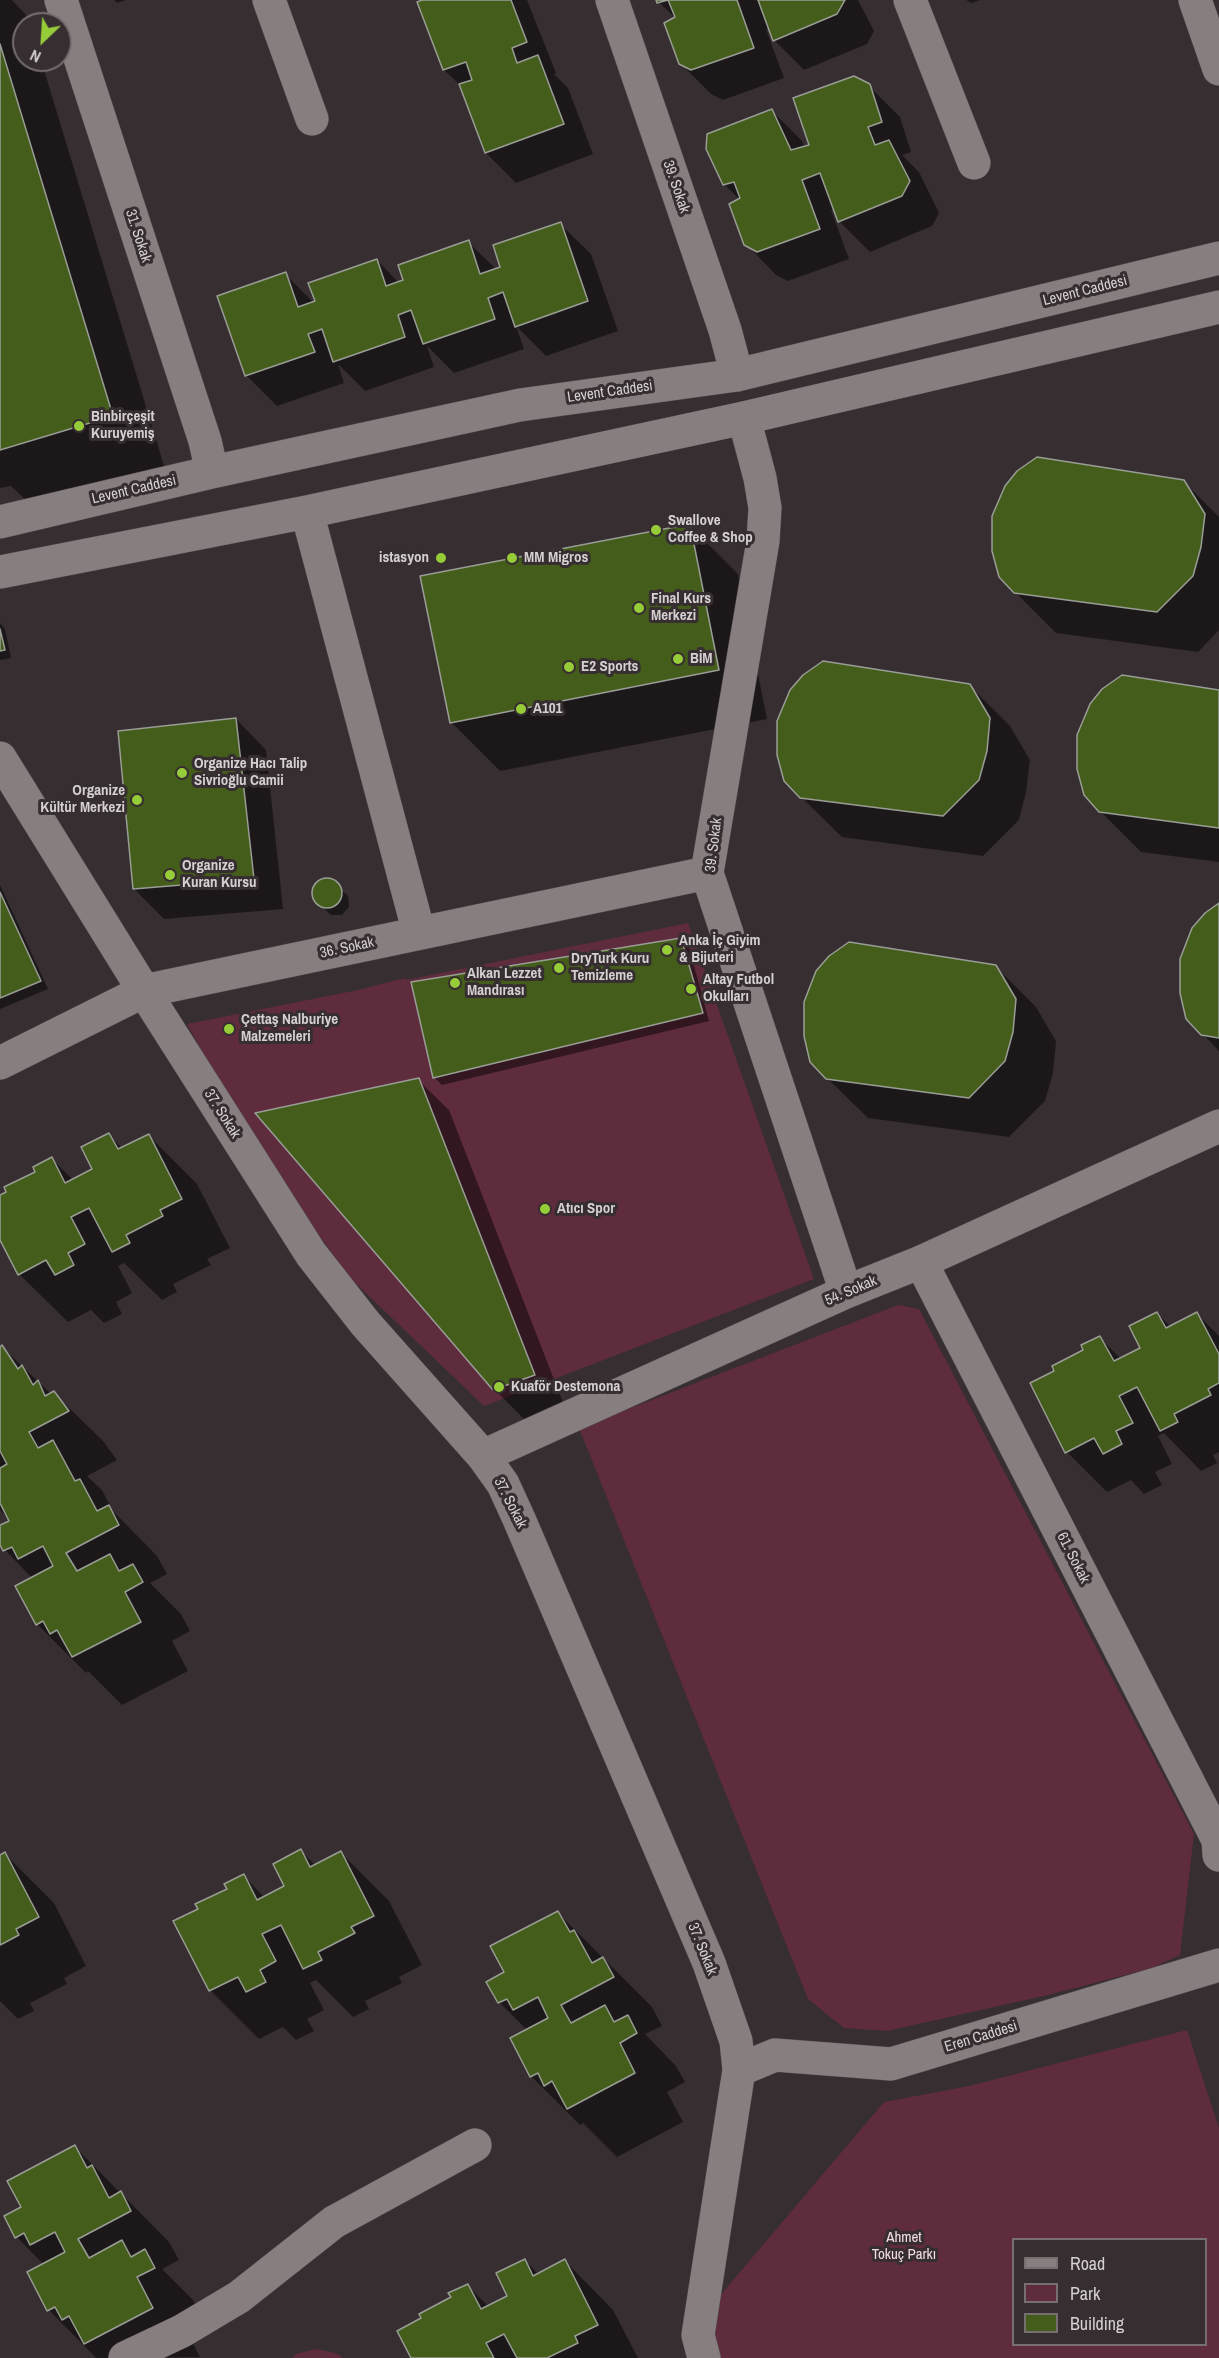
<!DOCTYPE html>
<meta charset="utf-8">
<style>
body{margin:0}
#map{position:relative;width:1219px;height:2358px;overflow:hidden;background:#362e30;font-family:"Archivo Narrow",sans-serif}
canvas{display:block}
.legend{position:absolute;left:1012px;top:2238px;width:195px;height:108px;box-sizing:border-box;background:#362e30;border:2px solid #766f70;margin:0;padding:8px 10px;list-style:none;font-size:18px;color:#d5d0d1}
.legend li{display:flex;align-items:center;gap:12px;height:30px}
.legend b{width:30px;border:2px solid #766f70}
.north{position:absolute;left:12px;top:12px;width:60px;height:60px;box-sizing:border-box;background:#362e30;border:2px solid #766f70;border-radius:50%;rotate:205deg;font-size:16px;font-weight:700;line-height:24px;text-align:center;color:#d5d0d1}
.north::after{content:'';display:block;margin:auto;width:21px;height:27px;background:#97cc39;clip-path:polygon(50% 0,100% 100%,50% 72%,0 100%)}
</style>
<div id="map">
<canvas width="1219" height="2358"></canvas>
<ul class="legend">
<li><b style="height:8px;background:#877e80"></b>Road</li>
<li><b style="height:16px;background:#5e2c3d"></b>Park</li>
<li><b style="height:16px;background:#445d1b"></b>Building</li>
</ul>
<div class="north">N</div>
</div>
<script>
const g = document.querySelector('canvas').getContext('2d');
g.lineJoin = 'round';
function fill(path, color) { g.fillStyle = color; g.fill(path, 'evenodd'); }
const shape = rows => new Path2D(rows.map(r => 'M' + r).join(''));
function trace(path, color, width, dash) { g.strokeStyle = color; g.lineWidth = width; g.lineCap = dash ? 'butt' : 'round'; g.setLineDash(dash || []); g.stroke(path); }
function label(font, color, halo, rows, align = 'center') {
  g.font = font + ' "Archivo Narrow",sans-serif'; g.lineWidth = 6; g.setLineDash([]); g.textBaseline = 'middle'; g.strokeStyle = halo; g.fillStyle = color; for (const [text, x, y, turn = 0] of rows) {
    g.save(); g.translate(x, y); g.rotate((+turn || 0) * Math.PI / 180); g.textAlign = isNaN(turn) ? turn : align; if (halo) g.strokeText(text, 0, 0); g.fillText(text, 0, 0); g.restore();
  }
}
fill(shape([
 [688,923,814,1279,484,1406,349,1277,252,1141,187,1024,358,990,405,978,406,980],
 [898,1305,919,1309,1194,1834,1180,1955,1152,1968,1052,1994,887,2031,844,2028,808,1999,579,1428],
 [1187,2030,1219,2128,1219,2358,713,2358,707,2311,884,2102,969,2086],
 [1014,2240,1206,2240,1206,2344,1014,2344],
 [316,2349,336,2353,343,2358,292,2358,296,2354]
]), '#5e2c3d');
fill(shape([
 [0,0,12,0,27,16,30,24,24,24,24,60,41,60,165,469,34,508,11,486,0,488],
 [114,0,126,0,117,3],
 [426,0,527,0,556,73,554,74,568,88,593,154,516,183,486,153,461,86,444,70],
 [657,0,858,0,874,31,867,44,804,70,774,40,769,28,766,29,784,78,723,100,711,94,680,63,675,18],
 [966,0,980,0,972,3],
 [869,86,900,117,911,152,902,155,919,172,939,213,932,226,870,252,839,221,835,209,831,210,849,259,788,281,776,275,746,244,740,200,724,184,772,111,802,141,805,148,811,146],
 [560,224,591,254,618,331,546,356,516,326,524,349,454,373,427,346,434,367,365,391,338,364,344,383,277,406,246,375,285,274,318,307,377,260,399,283,468,242,497,270],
 [1183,481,1219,517,1219,630,1198,652,1056,633,1015,592],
 [689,525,738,574,767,719,500,771,451,722],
 [0,623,5,629,11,658,0,660],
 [969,685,1010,726,1030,760,1026,792,1019,820,983,856,842,837,801,797],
 [1219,692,1219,862,1141,852,1100,811],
 [236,719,266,750,283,909,164,919,134,889],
 [331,880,348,896,349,907,342,915,331,915,314,899,314,889,320,881],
 [0,885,48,989,0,1009],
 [1219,905,1219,1051,1203,1034],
 [681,939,689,947,709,1021,442,1085,435,1078],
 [995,966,1036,1007,1056,1041,1053,1073,1045,1101,1009,1137,868,1118,827,1078],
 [418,1080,449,1110,564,1405,525,1420,494,1389],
 [109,1135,123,1149,149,1136,197,1184,230,1248,207,1259,211,1265,173,1284,177,1292,162,1300,124,1263,118,1266,132,1293,116,1302,122,1314,104,1323,91,1310,68,1322,19,1274,0,1237,0,1197,37,1172,52,1159,73,1180,94,1170],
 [1157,1313,1171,1327,1197,1314,1219,1336,1219,1452,1213,1455,1217,1463,1201,1471,1164,1433,1158,1436,1172,1464,1155,1472,1162,1485,1144,1494,1131,1480,1107,1492,1067,1452,1056,1371,1100,1338,1121,1359,1142,1349],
 [2,1347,51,1394,54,1393,103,1441,117,1460,87,1476,102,1490,113,1511,157,1556,167,1574,150,1583,181,1614,190,1631,172,1641,188,1671,122,1705,88,1671,86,1673,37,1624,32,1578,5,1550,0,1542,0,1527,11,1521,0,1510,0,1348],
 [301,1851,315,1865,341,1853,389,1901,422,1965,399,1977,402,1983,365,2001,369,2009,353,2017,316,1980,310,1983,324,2010,307,2019,314,2031,296,2040,283,2027,259,2039,210,1990,200,1910,244,1876,265,1898,286,1887],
 [5,1854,54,1903,86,1966,64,1978,67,1984,30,2003,34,2011,18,2019,0,2001,0,1856],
 [558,1913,652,2007,662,2026,645,2034,676,2066,685,2082,667,2092,683,2122,617,2157,583,2123,580,2125,531,2076,527,2030,499,2002,506,1973],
 [75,2147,169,2242,179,2260,162,2269,193,2300,202,2317,184,2326,200,2357,96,2358,49,2310,29,2273,44,2265,17,2237,23,2208],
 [525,2260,539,2275,565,2261,613,2310,638,2358,413,2358,423,2319,467,2285,489,2307,509,2296]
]), '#0007');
const building = shape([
 [422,0,511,0,527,42,512,48,517,63,538,55,564,124,485,153,459,84,472,80,466,62,443,70,417,2,422,0],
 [656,0,737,0,754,48,691,70,679,64,664,23,675,17,668,0,657,3,656,0],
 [758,0,845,0,837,14,773,41,758,0],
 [0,44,113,416,0,450,0,44],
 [854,76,870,84,882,122,868,127,875,145,889,140,910,181,902,196,838,222,820,173,802,180,820,229,757,252,744,245,729,204,740,198,734,182,723,185,706,149,707,134,772,109,791,150,809,145,793,98,854,76],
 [561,222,588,301,515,327,503,292,488,298,495,319,423,344,411,310,398,315,405,337,333,362,322,329,308,334,315,352,245,376,217,296,286,272,298,307,315,301,308,283,377,259,386,286,403,280,398,265,469,240,480,274,500,267,493,245,561,222],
 [1037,457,1184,480,1205,514,1201,547,1193,576,1157,612,1014,593,999,577,992,551,992,516,1005,486,1017,471,1037,457],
 [690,524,719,670,450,723,420,576,690,524],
 [0,629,5,650,0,651,0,629],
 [823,661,970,684,990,718,987,751,979,780,943,816,800,798,784,781,777,755,777,721,790,690,803,675,823,661],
 [1122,675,1219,690,1219,828,1099,812,1084,795,1077,769,1077,735,1090,704,1102,689,1122,675],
 [236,718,254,879,133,889,118,731,236,718],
 '312 893a15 15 0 1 1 30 0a15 15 0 1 1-30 0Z',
 [0,892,41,981,0,998,0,892],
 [1219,903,1219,1038,1201,1035,1186,1019,1180,993,1180,959,1192,928,1205,913,1219,903],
 [681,938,703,1013,433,1078,411,982,681,938],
 [849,942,996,965,1016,999,1013,1032,1005,1061,969,1098,826,1079,810,1062,804,1036,804,1002,816,971,829,956,849,942],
 [419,1078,535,1375,493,1390,255,1113,419,1078],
 [109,1133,118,1149,149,1134,182,1199,160,1210,163,1216,126,1235,130,1243,112,1252,89,1208,71,1217,85,1244,68,1253,74,1265,55,1275,46,1260,18,1275,0,1240,0,1195,6,1192,4,1187,35,1172,33,1167,52,1157,65,1183,92,1169,81,1147,109,1133],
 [1157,1312,1166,1328,1197,1312,1219,1354,1219,1383,1208,1389,1211,1395,1174,1414,1178,1422,1160,1431,1137,1387,1119,1396,1133,1423,1116,1431,1122,1444,1103,1454,1094,1438,1065,1453,1030,1383,1054,1371,1052,1366,1083,1350,1081,1345,1100,1336,1114,1361,1140,1348,1129,1326,1157,1312],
 [2,1345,18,1369,22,1365,33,1385,38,1380,45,1396,54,1391,69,1411,29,1432,38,1448,53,1440,75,1481,80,1479,97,1511,109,1505,119,1525,66,1553,77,1571,110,1554,119,1571,133,1564,143,1582,125,1592,141,1622,72,1657,57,1630,50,1634,43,1621,36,1625,15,1586,53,1566,43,1546,18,1559,12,1547,3,1551,0,1545,0,1525,9,1521,0,1503,0,1468,7,1464,0,1451,0,1347,2,1345],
 [301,1849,310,1867,341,1851,374,1916,351,1927,355,1933,318,1952,322,1960,303,1969,281,1925,262,1934,276,1961,260,1970,266,1982,246,1992,238,1977,209,1991,173,1921,198,1909,195,1904,227,1889,224,1884,244,1874,257,1900,284,1886,273,1864,301,1849],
 [5,1852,39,1917,16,1929,19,1935,0,1945,0,1855,5,1852],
 [558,1911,570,1932,574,1930,592,1963,603,1957,614,1977,561,2005,571,2023,605,2005,614,2022,628,2015,637,2033,620,2043,635,2073,567,2109,552,2081,544,2086,538,2073,530,2077,510,2038,548,2018,538,1997,513,2010,507,1999,498,2003,486,1982,504,1972,490,1946,558,1911],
 [75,2145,87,2168,92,2165,109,2198,121,2191,131,2211,78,2239,89,2258,122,2240,131,2257,145,2249,155,2268,137,2277,153,2308,84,2344,69,2316,62,2320,55,2307,47,2311,27,2272,65,2252,55,2232,30,2245,24,2233,15,2238,4,2216,21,2207,7,2181,75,2145],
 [525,2259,533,2276,565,2259,598,2325,575,2336,578,2343,547,2358,517,2358,504,2334,486,2343,494,2358,411,2358,397,2331,421,2318,419,2314,451,2297,448,2293,468,2284,481,2309,507,2296,496,2273,525,2259]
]);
fill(building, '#445d1b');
trace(building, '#999d96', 1.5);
const minor = shape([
 [61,0,205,441,212,472],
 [269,0,312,119],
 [612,0,725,330,737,375],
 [910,0,974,163],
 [1195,0,1219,69],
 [744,418,760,478,765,508,763,541,707,873,846,1292],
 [307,512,419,933],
 [0,522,212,472,520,405,737,375,1219,258],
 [0,572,307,512,744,418,1219,307],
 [0,758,144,991,311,1254,365,1323,483,1456,503,1484,519,1519,709,1963,736,2041,739,2070,698,2335,704,2358],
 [0,1063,144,991,707,873],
 [921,1262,1218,1840,1219,1855],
 [483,1456,846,1292,921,1262,1219,1126],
 [739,2070,775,2055,891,2064,1219,1965],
 [125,2358,182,2331,239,2297,334,2222,475,2145]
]);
trace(minor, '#514b4c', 34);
trace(minor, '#877e80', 33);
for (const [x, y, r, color] of [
 [79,426,6,"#97cc39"],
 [656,530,6,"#97cc39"],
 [441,558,6,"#97cc39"],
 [512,558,6,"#97cc39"],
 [639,608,6,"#97cc39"],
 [678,659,6,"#97cc39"],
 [569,667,6,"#97cc39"],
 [521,709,6,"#97cc39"],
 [182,773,6,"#97cc39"],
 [137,800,6,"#97cc39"],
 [170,875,6,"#97cc39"],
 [667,950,6,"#97cc39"],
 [559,968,6,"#97cc39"],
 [455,983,6,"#97cc39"],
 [691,989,6,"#97cc39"],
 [229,1029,6,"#97cc39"],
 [545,1209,6,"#97cc39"],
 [499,1387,6,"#97cc39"]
]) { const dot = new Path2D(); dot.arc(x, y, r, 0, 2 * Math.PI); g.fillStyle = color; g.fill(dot); trace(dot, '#362e30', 2); }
label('15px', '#d5d0d1', '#362e30', [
 ["39. Sokak",676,187,71],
 ["31. Sokak",138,236,72],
 ["Levent Caddesi",1085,291,-14],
 ["Levent Caddesi",610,392,-8],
 ["Levent Caddesi",134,490,-13],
 ["39. Sokak",714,845,-83],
 ["36. Sokak",347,948,-12],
 ["37. Sokak",222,1114,58],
 ["54. Sokak",851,1291,-23],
 ["37. Sokak",510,1503,63],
 ["61. Sokak",1073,1558,63],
 ["37. Sokak",702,1949,68],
 ["Eren Caddesi",981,2037,-17]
]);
label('bold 15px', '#d5d0d1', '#362e30', [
 ["Binbirçeşit",91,417],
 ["Kuruyemiş",91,434],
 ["Swallove",668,521],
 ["Coffee & Shop",668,538],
 ["istasyon",429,558,"right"],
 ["MM Migros",524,558],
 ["Final Kurs",651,599],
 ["Merkezi",651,616],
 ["BİM",690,659],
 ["E2 Sports",581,667],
 ["A101",533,709],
 ["Organize Hacı Talip",194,764],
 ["Sivrioğlu Camii",194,781],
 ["Organize",125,791,"right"],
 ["Kültür Merkezi",125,808,"right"],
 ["Organize",182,866],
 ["Kuran Kursu",182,883],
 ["Anka İç Giyim",679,941],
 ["& Bijuteri",679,958],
 ["DryTurk Kuru",571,959],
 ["Temizleme",571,976],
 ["Alkan Lezzet",467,974],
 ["Mandırası",467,991],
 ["Altay Futbol",703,980],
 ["Okulları",703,997],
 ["Çettaş Nalburiye",241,1020],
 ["Malzemeleri",241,1037],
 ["Atıcı Spor",557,1209],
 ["Kuaför Destemona",511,1387]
], 'left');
label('15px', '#f3dde3', '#362e30', [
 ["Ahmet",904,2238],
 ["Tokuç Parkı",904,2255]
]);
</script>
